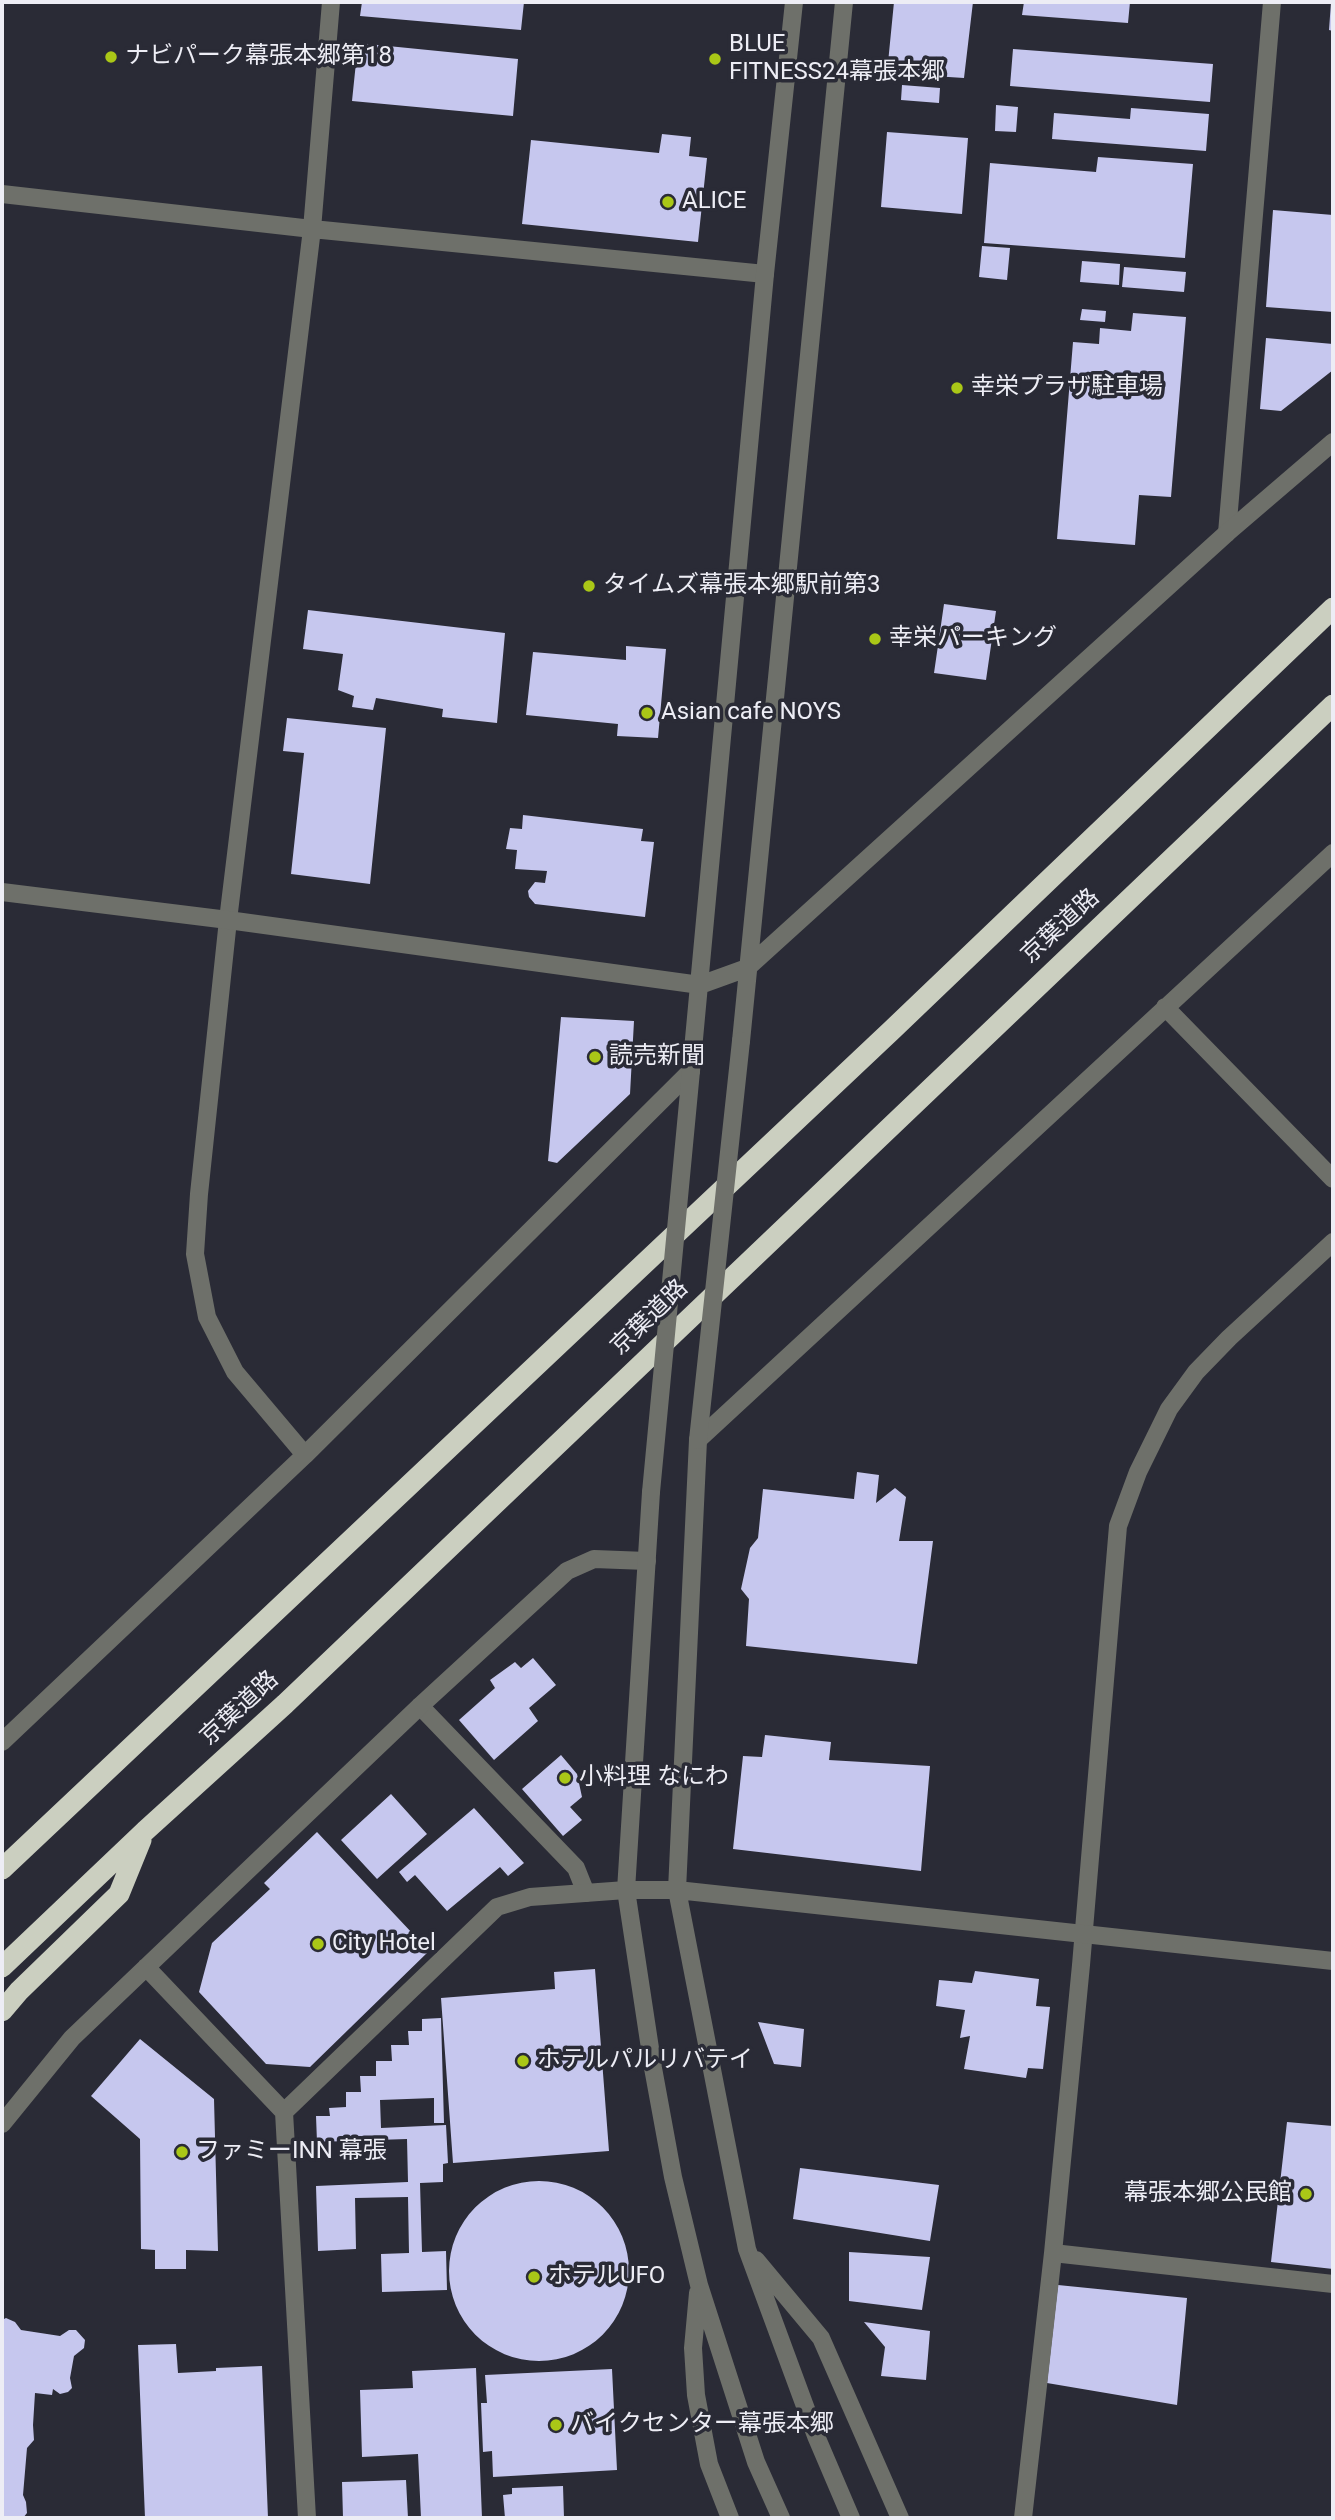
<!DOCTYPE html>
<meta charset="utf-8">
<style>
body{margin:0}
#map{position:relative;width:1335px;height:2520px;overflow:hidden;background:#2a2b36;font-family:Roboto,sans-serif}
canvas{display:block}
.frame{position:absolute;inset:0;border:4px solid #ededf5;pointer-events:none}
</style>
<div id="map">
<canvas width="1335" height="2520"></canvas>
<div class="frame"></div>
</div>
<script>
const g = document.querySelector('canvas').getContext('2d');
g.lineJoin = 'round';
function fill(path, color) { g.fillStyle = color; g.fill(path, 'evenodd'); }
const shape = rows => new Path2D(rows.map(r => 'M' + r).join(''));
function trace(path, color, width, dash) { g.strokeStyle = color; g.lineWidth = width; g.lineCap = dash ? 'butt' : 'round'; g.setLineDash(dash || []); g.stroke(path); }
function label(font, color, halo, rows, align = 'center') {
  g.font = font + ' Roboto,"Noto Sans JP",sans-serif'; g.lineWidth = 7; g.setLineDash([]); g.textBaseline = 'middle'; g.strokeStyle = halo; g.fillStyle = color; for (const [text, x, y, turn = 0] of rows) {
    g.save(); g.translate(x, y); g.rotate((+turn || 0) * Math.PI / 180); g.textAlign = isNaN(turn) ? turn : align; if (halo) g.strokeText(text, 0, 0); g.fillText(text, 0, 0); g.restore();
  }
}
fill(shape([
 [362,2,524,2,521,30,360,16],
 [894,2,973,2,964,78,887,73],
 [1024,2,1130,2,1128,23,1022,15],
 [1331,2,1333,2,1333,31,1329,30],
 [358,43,518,59,513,116,352,101],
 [1013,49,1213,64,1210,102,1010,86],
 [902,85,940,88,939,103,901,100],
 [996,105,1018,107,1016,132,995,131],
 [1131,108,1209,114,1206,151,1052,139,1054,113,1130,119],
 [887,132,968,138,962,214,881,207],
 [662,134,691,137,689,156,707,158,698,242,522,224,531,140,659,153],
 [1098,157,1193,164,1185,258,984,243,990,163,1096,172],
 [1273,210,1333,215,1333,312,1266,307],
 [982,246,1010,248,1007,280,979,277],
 [1082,261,1120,264,1119,285,1080,282],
 [1124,267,1186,272,1184,292,1122,287],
 [1082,309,1106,311,1105,322,1080,320],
 [1133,313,1186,317,1171,497,1139,495,1135,545,1057,539,1073,342,1099,344,1100,328,1131,331],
 [1266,338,1333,344,1333,370,1281,411,1260,409],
 [944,604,996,611,986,680,934,673],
 [308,610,505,633,497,723,442,717,443,709,376,698,373,710,352,707,354,696,338,690,343,654,303,649],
 [626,646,666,649,658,738,617,736,618,724,526,715,533,652,626,660],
 [287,718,386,728,370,884,291,874,304,753,283,751],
 [523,815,643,829,641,841,654,842,645,917,535,904,529,897,528,891,535,882,545,883,547,871,515,869,517,850,506,849,510,828,522,829],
 [561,1017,634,1021,630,1094,557,1163,548,1161],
 [857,1472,879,1475,876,1503,895,1488,906,1497,899,1541,933,1541,917,1664,746,1646,749,1599,741,1589,750,1548,758,1538,763,1489,854,1499],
 [533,1658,556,1685,529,1708,538,1721,494,1760,459,1720,495,1688,490,1680,515,1662,521,1668],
 [765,1735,831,1742,829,1760,930,1766,921,1871,733,1849,743,1756,762,1757],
 [561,1755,577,1774,582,1797,570,1807,582,1820,563,1836,522,1789],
 [391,1794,427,1834,377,1879,341,1840],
 [474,1808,524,1863,508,1876,500,1867,447,1911,415,1875,407,1882,399,1872],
 [317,1832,429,1951,310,2067,266,2064,199,1992,212,1943,270,1889,264,1883],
 [595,1969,609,2151,453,2163,441,1998,555,1989,554,1972],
 [975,1971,1039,1979,1036,2006,1050,2007,1043,2069,1028,2068,1026,2078,964,2069,970,2036,960,2038,965,2010,936,2006,939,1980,972,1983],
 [441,2018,444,2123,434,2123,434,2098,380,2100,381,2128,446,2125,448,2163,443,2164,443,2182,420,2183,422,2252,446,2251,447,2290,382,2292,381,2254,409,2253,408,2197,355,2198,356,2249,318,2251,316,2186,408,2182,407,2139,317,2142,316,2116,330,2116,329,2108,346,2107,346,2092,361,2092,360,2076,376,2076,376,2061,392,2061,391,2045,409,2045,408,2031,422,2031,422,2019],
 [758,2022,804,2029,801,2067,774,2064],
 [140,2039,214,2099,218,2251,186,2250,186,2269,155,2269,155,2250,141,2249,140,2139,91,2096],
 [1287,2122,1333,2126,1333,2269,1271,2262],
 [800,2168,939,2185,930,2241,793,2219],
 '449 2271a90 90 0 1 1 180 0a90 90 0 1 1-180 0Z',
 [849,2252,930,2257,922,2310,849,2301],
 [1058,2285,1187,2298,1177,2405,1047,2383],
 [6,2318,15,2322,21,2330,60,2336,69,2330,76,2330,85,2340,84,2348,74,2356,70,2378,72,2388,68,2392,60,2394,53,2389,52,2395,35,2393,33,2425,34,2440,27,2448,23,2495,26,2502,27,2513,23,2518,2,2518,2,2320],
 [864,2322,930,2331,926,2380,881,2376,885,2347],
 [176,2344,178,2373,216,2371,216,2368,262,2366,268,2518,145,2518,138,2345],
 [476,2368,482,2518,421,2518,418,2454,362,2457,360,2390,413,2388,412,2371],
 [612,2369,617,2470,493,2477,492,2451,483,2452,481,2403,487,2403,485,2375],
 [406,2480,408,2518,343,2518,342,2482],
 [563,2486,564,2518,505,2518,503,2495,512,2494,512,2488]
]), '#c6c7ee');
trace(shape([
 [420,1706,576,1868,586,1893]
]), '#6e706a', 18);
trace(shape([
 [2,194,312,229,765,274],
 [1227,533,1272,2],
 [1165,1007,1333,1179],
 [698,1440,1333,853],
 [305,1455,235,1372,207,1317,195,1254,199,1194,228,920,312,229,331,2],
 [2,1742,305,1455,691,1071],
 [146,1967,284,2112,307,2518],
 [284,2112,497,1907,530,1897,626,1890],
 [2,2124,72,2038,420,1706,567,1571,594,1559,647,1561],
 [1053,2253,1333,2284],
 [1023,2518,1053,2253,1081,1965,1118,1526,1138,1472,1169,1409,1196,1372,1229,1338,1333,1242]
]), '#6e706a', 18);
trace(shape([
 [2,892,228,920,700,985,747,968,1227,533,1333,442],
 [741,1041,844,2],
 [691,1071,765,274,794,2],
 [698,1440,677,1890,747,2249,816,2436,851,2518],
 [651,1492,626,1890,653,2068,673,2177,699,2285,756,2462,781,2518],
 [626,1890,677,1890,1333,1961],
 [756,2260,821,2338,900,2518],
 [698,2293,693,2348,696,2395,709,2464,730,2518]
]), '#6e706a', 18);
trace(shape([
 [2,1869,893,1029,1333,608],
 [2,1967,145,1831,285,1704,1333,705],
 [2,2011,19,1991,119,1894,141,1840]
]), '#cbcfc0', 21);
trace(shape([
 [698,1440,741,1041],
 [651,1492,691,1071]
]), '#6e706a', 18);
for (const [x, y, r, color] of [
 [111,57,7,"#aac717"],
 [715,59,7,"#aac717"],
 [668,202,7,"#aac717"],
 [957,388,7,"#aac717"],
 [589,586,7,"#aac717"],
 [875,639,7,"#aac717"],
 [647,713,7,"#aac717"],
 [595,1057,7,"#aac717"],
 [565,1778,7,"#aac717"],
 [318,1944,7,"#aac717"],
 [523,2061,7,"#aac717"],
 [182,2152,7,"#aac717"],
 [1306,2194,7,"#aac717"],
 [534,2277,7,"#aac717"],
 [556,2425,7,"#aac717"]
]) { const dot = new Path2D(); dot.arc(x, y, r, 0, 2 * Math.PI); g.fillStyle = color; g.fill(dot); trace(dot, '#2a2b36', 2.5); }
label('24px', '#ededf5', '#2a2b36', [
 ["BLUE",729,45],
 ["FITNESS24幕張本郷",729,73],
 ["ナビパーク幕張本郷第18",125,57],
 ["ALICE",682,202],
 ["幸栄プラザ駐車場",971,388],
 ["タイムズ幕張本郷駅前第3",603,586],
 ["幸栄パーキング",889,639],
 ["Asian cafe NOYS",661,713],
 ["読売新聞",609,1057],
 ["小料理 なにわ",579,1778],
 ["City Hotel",332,1944],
 ["ホテルパルリバテイ",537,2061],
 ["ファミーINN 幕張",196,2152],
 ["幕張本郷公民館",1292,2194,"right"],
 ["ホテルUFO",548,2277],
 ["バイクセンター幕張本郷",570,2425]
], 'left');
label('24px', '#ededf5', '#2a2b36', [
 ["京葉道路",1061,927,-43],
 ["京葉道路",650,1318,-44],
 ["京葉道路",240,1709,-43]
]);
</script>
